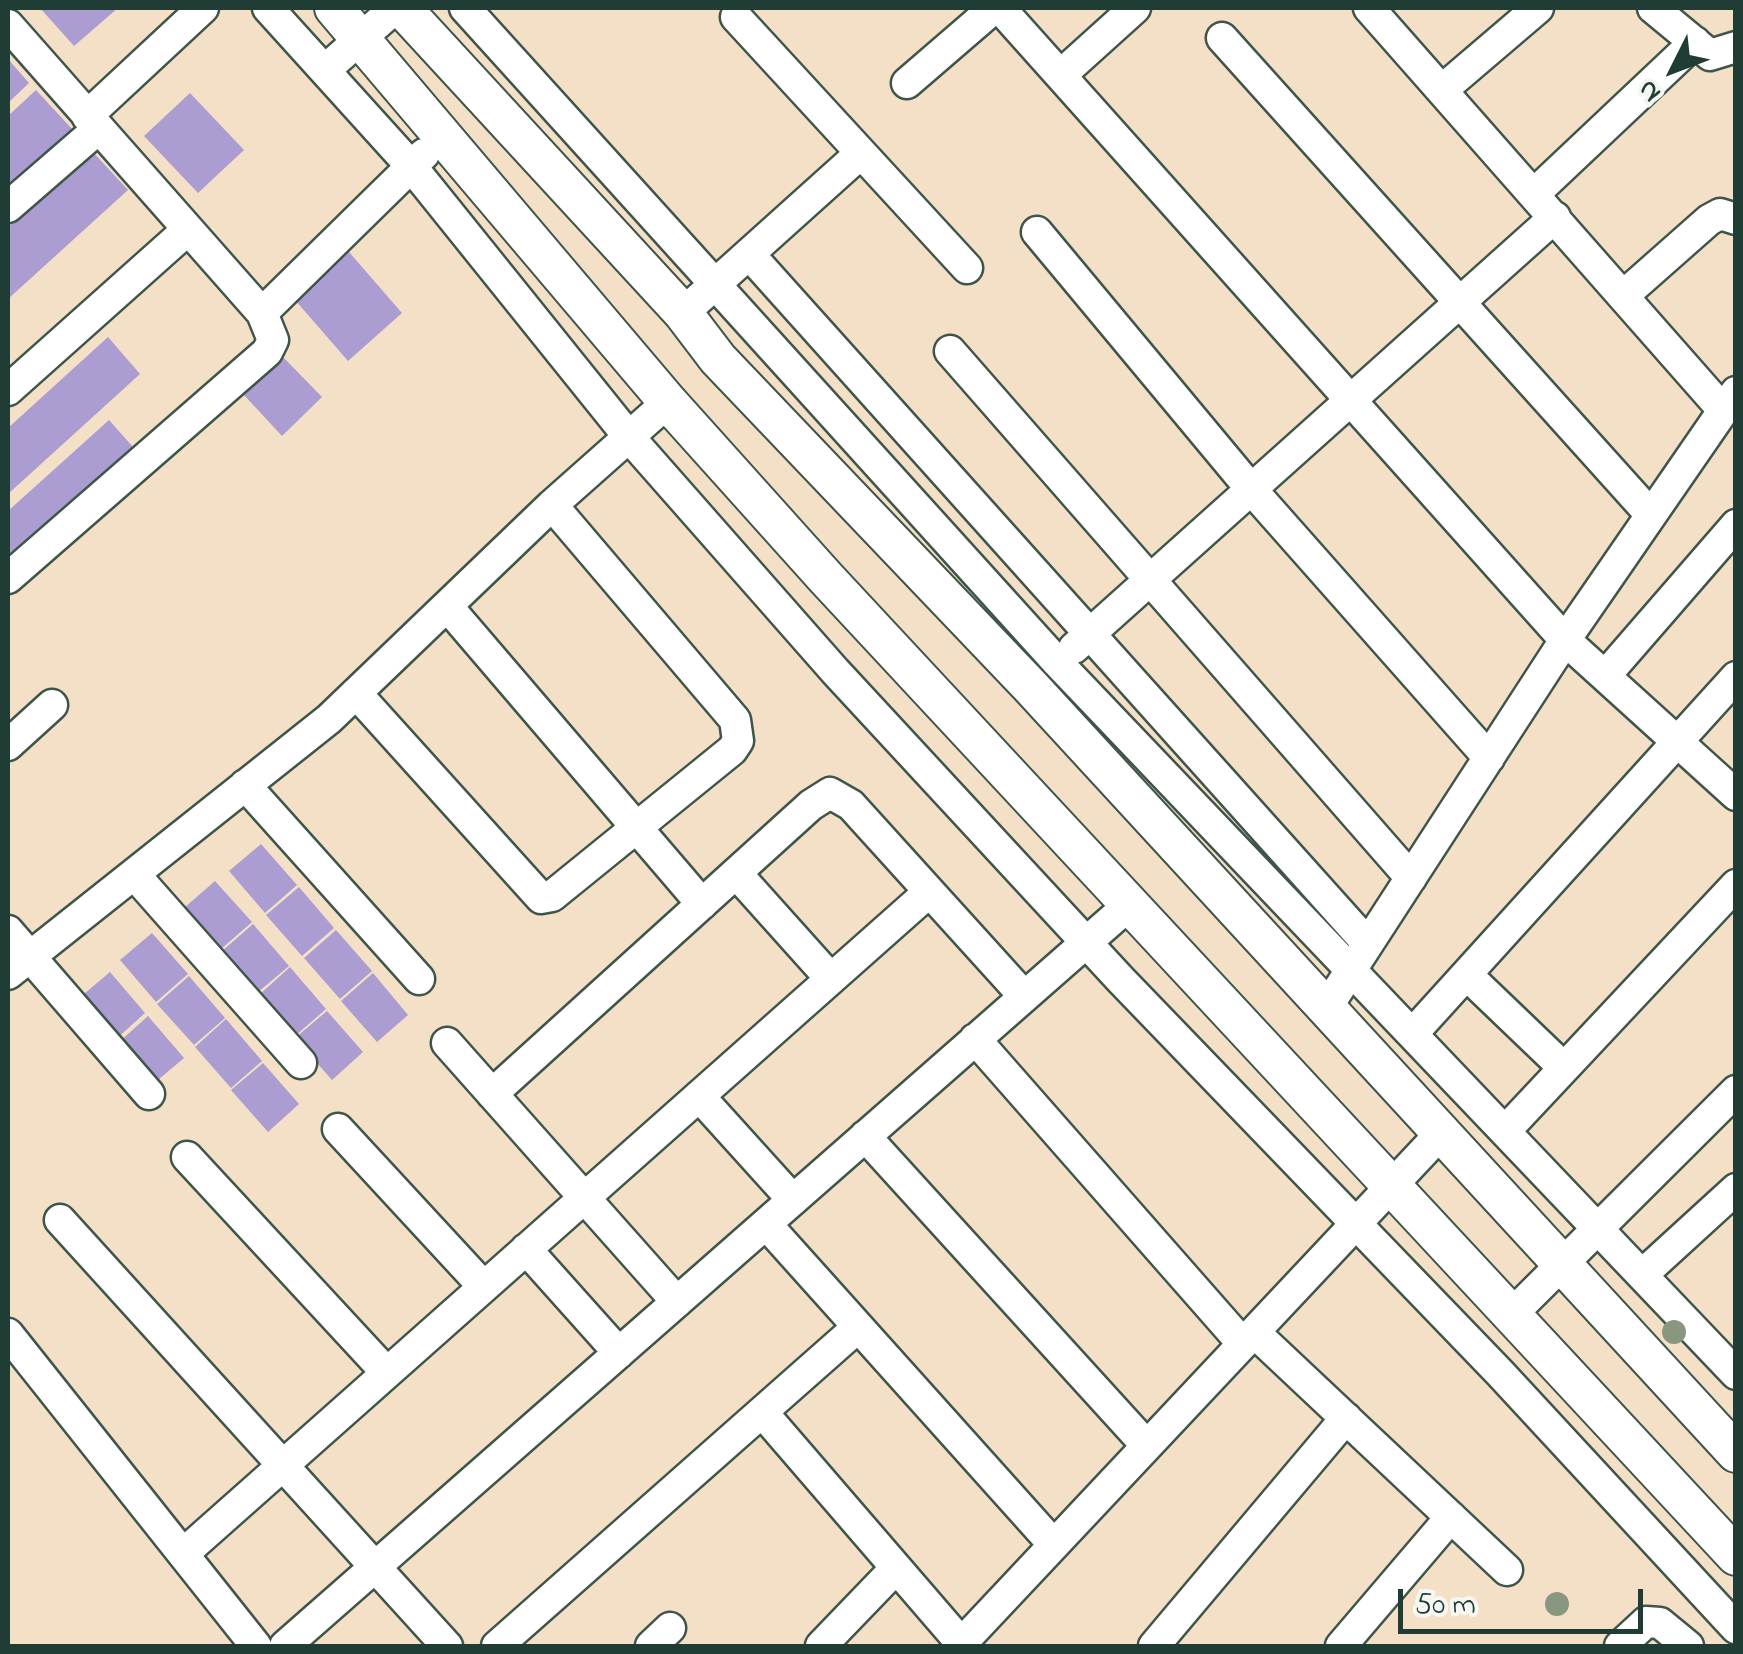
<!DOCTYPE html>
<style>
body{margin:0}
#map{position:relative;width:1743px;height:1654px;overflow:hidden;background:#f3e0c7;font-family:"Indie Flower",sans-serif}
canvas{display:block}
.frame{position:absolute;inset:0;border:10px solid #1f3d34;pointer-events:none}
.north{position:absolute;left:1623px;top:20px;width:100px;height:100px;-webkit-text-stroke:8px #f6f6f2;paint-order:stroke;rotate:228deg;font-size:28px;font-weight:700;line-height:40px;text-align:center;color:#1f3d34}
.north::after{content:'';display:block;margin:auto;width:35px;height:45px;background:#1f3d34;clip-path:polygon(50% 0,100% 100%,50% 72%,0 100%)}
.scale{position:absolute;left:1398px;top:1589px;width:245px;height:45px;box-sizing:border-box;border:5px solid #1f3d34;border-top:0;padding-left:12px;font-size:30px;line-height:35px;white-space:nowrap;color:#1f3d34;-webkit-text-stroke:8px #f6f6f2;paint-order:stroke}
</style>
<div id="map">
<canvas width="1743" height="1654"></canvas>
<div class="frame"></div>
<div class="north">N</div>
<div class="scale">50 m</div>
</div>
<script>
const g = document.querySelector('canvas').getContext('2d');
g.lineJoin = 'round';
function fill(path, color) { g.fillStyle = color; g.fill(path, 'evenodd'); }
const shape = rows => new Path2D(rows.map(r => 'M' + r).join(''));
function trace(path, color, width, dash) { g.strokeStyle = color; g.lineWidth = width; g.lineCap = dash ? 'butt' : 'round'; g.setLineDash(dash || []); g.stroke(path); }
fill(shape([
 [40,8,118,8,74,46],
 [8,59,29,83,8,103],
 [36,90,73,130,8,188,8,116],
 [190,93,244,150,198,193,144,136],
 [92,151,128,190,8,299,8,227],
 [349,252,402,313,348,361,295,300],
 [108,337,140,374,8,494,8,428],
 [283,357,322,397,282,436,244,395],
 [109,420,141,456,8,576,8,511],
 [261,844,297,885,265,913,229,871],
 [215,881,252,922,220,950,184,908],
 [299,887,334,928,302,956,266,915],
 [253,924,289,966,257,993,221,952],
 [336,930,372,971,340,999,304,958],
 [152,933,188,974,156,1002,120,960],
 [290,967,326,1009,295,1036,259,995],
 [110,972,145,1013,114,1041,78,999],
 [373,973,408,1015,377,1042,341,1001],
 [189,976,225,1018,194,1045,157,1004],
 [327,1011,363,1052,332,1080,295,1038],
 [148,1016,184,1058,152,1085,117,1044],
 [226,1019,262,1061,231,1088,195,1047],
 [263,1063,299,1104,268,1132,231,1090]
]), '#ab9dd1');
const minor = shape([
 [268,8,411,166,629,437,835,671,1121,980,1500,1373,1736,1628],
 [465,8,1057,662,1736,1374],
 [1000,8,1565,640,1736,795],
 [1369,8,1723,410],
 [1653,8,1710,55,1736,47],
 [736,17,967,268],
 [8,25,262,313,273,340,267,352,8,578],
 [1222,38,1651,515],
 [325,70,395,8],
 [1063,73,1135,8],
 [907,83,994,8],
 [1442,90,1538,8],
 [87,116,203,8],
 [1534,194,1695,42],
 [8,207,99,128],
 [1037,232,1251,489,1489,758],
 [749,254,1368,944],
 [1623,296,1709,220,1720,214,1736,219],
 [262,313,424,154],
 [683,313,861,153],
 [950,351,1411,878],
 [8,390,185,232],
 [447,606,702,904],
 [1074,648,1555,217],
 [1605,676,1736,525],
 [356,693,541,898,552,896,732,750,738,741,735,720,552,505],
 [8,745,52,705],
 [245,785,419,979],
 [736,873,831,979],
 [134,874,301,1063],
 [8,931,149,1094],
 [8,974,329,719,552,505,668,402],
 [1467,975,1564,1068],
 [1327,1007,1565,640,1736,392],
 [1414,1032,1736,677],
 [975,1039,1243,1344],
 [447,1043,677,1302],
 [492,1094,811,805,830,793,851,805,1024,996],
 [699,1096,793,1200],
 [338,1129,484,1287],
 [1507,1129,1736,885],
 [865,1136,1147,1446],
 [187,1157,387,1373],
 [60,1220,447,1646],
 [766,1224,1054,1545],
 [526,1249,619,1353],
 [1643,1274,1736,1189],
 [1511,1315,1736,1091],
 [1254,1332,1507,1570],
 [8,1334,256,1646],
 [762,1412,962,1644],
 [183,1554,929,892],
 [285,1646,1130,904],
 [497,1646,858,1327],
 [651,1646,670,1628],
 [821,1646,896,1568],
 [959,1646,1443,1131],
 [1154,1646,1346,1418],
 [1341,1646,1451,1517],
 [1620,1646,1646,1622,1660,1623,1688,1646]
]);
const tertiary = shape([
 [334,8,668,402,826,578,1736,1556],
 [402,8,683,313,718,359,1030,686,1736,1453]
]);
trace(minor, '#3f554a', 35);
trace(tertiary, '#3f554a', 42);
trace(minor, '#fff', 30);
trace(tertiary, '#fff', 38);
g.fillStyle = '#8a9780';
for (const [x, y] of [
 [1674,1332],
 [1557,1604]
]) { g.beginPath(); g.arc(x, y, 12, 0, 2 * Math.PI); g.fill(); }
</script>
